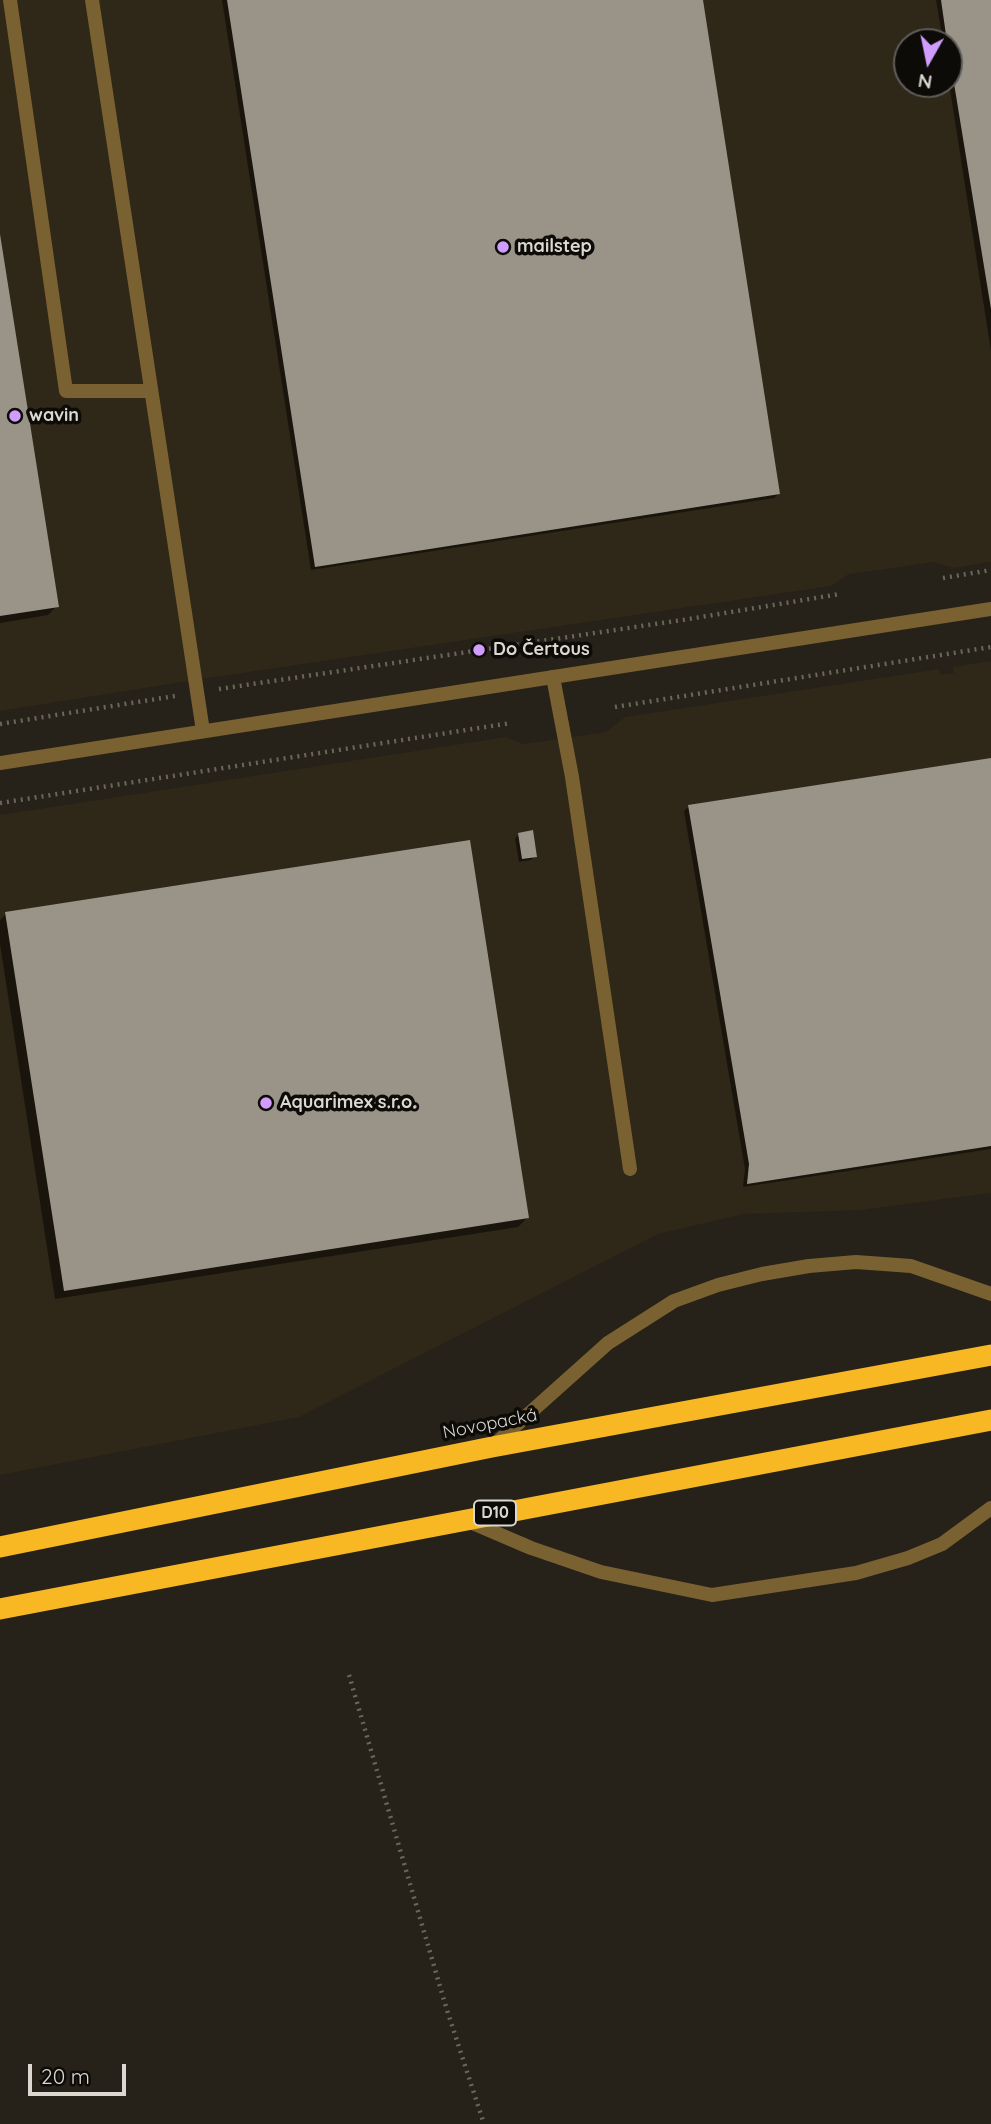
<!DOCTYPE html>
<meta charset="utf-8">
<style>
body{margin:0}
#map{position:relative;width:991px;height:2124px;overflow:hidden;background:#262119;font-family:Quicksand,sans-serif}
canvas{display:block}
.north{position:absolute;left:893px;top:28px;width:70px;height:70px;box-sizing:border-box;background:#0d0b08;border:2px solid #5f5d59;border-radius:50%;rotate:189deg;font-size:19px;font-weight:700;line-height:28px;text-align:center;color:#dbd8d2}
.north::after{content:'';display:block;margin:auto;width:24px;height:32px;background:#d09dfe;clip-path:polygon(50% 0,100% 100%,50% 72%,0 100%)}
.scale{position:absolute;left:28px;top:2064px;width:98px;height:32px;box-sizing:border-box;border:4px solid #dbd8d2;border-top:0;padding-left:9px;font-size:21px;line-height:24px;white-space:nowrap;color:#dbd8d2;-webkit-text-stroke:5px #0d0b08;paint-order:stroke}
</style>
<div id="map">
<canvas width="991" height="2124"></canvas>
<div class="north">N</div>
<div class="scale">20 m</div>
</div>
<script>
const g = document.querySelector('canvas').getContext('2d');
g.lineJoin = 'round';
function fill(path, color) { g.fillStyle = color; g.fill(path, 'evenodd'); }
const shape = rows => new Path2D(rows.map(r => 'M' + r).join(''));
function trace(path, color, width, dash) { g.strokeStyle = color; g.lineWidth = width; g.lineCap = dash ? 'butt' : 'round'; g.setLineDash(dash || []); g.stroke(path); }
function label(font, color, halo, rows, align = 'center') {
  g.font = font + ' Quicksand,sans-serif'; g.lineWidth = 7; g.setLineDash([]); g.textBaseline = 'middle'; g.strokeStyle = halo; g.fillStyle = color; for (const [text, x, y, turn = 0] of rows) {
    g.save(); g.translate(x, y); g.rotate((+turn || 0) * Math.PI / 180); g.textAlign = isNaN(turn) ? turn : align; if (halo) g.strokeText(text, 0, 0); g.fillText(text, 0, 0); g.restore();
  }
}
fill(shape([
 [0,0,991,0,991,562,953,568,933,562,886,569,849,574,831,586,195,680,0,711],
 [907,42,949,42,949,84,907,84],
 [991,661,991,1193,860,1210,744,1214,658,1234,299,1417,0,1475,0,815,506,737,523,744,606,732,625,717,939,669,940,675,954,673,953,667]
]), '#2f2718');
fill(shape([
 [222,0,702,0,778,494,774,498,311,570],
 [936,0,991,0,991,351,949,83,949,42,943,42],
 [0,236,57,606,48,615,0,623],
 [991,760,991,1149,743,1187,745,1169,684,811,688,807],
 [519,834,535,856,531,860,519,862,515,839],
 [6,914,527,1218,518,1227,55,1299,0,944,0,920]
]), '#0007');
fill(shape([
 [227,0,703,0,780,494,315,567],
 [941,0,991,0,991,309,949,53,949,42,947,42],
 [0,234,59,607,0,616],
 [991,758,991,1146,747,1184,749,1164,688,805],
 [533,830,537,857,522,859,518,833],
 [470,840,529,1218,64,1291,5,912]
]), '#999388');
trace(shape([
 [943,578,991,570],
 [219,689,689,619,840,594],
 [615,707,991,647],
 [0,724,175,696],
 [0,803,511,723],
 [349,1675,446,2007,484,2124]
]), '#6a655e', 4.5, [2, 5]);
trace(shape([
 [10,0,66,391,151,391],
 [92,0,203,731],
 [553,677,572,777,630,1169],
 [494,1445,608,1343,674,1301,718,1285,762,1274,809,1266,856,1262,911,1266,991,1294],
 [468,1521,531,1548,601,1572,712,1595,856,1573,908,1558,942,1544,991,1508]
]), '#7a6131', 14);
trace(shape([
 [0,763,991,609]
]), '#7a6131', 14);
trace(shape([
 [0,1547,492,1447,991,1355],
 [0,1609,991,1420]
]), '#f7b823', 21);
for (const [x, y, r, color] of [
 [503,247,7,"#d09dfe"],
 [15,416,7,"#d09dfe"],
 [479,650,7,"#d09dfe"],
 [266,1103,7,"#d09dfe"]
]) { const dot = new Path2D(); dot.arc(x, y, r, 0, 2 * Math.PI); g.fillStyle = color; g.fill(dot); trace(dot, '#0d0b08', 2.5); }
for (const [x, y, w] of [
 [495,1513,42]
]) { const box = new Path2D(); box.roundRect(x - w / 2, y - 12.5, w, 25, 5); g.fillStyle = '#0d0b08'; g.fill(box); trace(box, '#dbd8d2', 2); }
label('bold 16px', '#dbd8d2', null, [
 ["D10",495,1513]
]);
label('bold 18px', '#dbd8d2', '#0d0b08', [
 ["mailstep",517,247],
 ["wavin",29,416],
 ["Do Čertous",493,650],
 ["Aquarimex s.r.o.",280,1103]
], 'left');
label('18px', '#dbd8d2', '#0d0b08', [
 ["Novopacká",490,1424,-11]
]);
</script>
